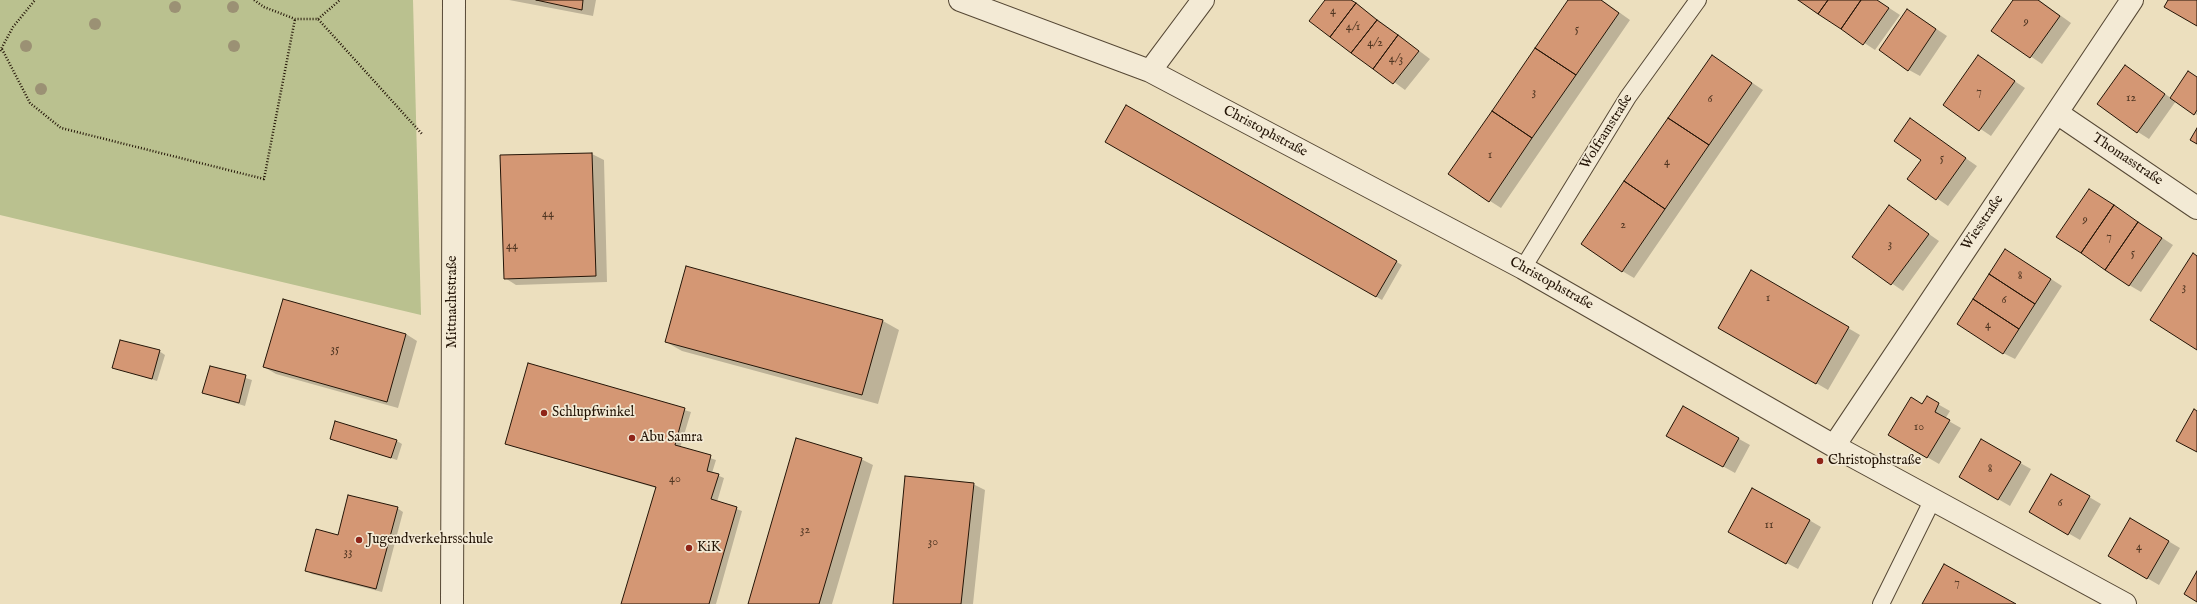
<!DOCTYPE html>
<meta charset="utf-8">
<style>
body{margin:0}
canvas{display:block;background:#ecdfbe}
</style>
<canvas width="2197" height="604"></canvas>
<script>
const g = document.querySelector('canvas').getContext('2d');
g.lineJoin = 'round';
function fill(path, color) { g.fillStyle = color; g.fill(path, 'evenodd'); }
const shape = rows => new Path2D(rows.map(r => 'M' + r).join(''));
function trace(path, color, width, dash) { g.strokeStyle = color; g.lineWidth = width; g.lineCap = dash ? 'butt' : 'round'; g.setLineDash(dash || []); g.stroke(path); }
function label(font, color, halo, rows, align = 'center') {
  g.font = font + ' "IM FELL English",serif'; g.lineWidth = 3.5; g.setLineDash([]); g.textBaseline = 'middle'; g.strokeStyle = halo; g.fillStyle = color; for (const [text, x, y, turn = 0] of rows) {
    g.save(); g.translate(x, y); g.rotate((+turn || 0) * Math.PI / 180); g.textAlign = isNaN(turn) ? turn : align; if (halo) g.strokeText(text, 0, 0); g.fillText(text, 0, 0); g.restore();
  }
}
fill(shape([
 [0,0,413,0,421,315,0,215]
]), '#bac18f');
fill(shape([
 [509,0,596,0,593,16],
 [1327,0,1352,0,1430,59,1405,90,1311,21],
 [1569,0,1602,0,1630,20,1501,208,1490,201],
 [1800,0,1877,0,1900,15,1875,50],
 [2015,0,2039,0,2071,23,2042,64,1993,31],
 [1908,10,1947,36,1920,76,1909,70],
 [1712,56,1763,90,1634,278,1622,271],
 [1978,57,2025,88,1991,136,1945,105],
 [2125,67,2171,98,2197,78,2197,115,2176,101,2149,139,2138,132,2098,104],
 [1127,106,1402,265,1382,300,1106,141],
 [1910,120,1977,166,1948,206,1909,179,1923,160],
 [592,154,604,160,607,282,516,285,505,278,501,156],
 [2090,190,2173,245,2141,292,2129,285],
 [1890,207,1939,241,1903,291,1853,257],
 [2017,257,2062,286,2015,359,2003,353],
 [687,267,883,321,899,330,878,404,682,351,666,342],
 [1752,272,1860,335,1828,390,1720,327],
 [406,334,417,341,398,408,276,374,264,367],
 [159,351,165,355,157,381,114,367],
 [529,364,691,412,680,448,716,460,712,473,724,478,717,502,742,511,716,604,623,604,656,488,512,446,506,443],
 [211,367,252,380,245,406,203,393],
 [1927,398,1950,411,1945,419,1961,428,1939,464,1889,435,1923,406],
 [1683,408,1750,445,1735,473,1668,436],
 [331,439,397,441,402,444,397,460],
 [1981,441,2031,469,2010,506,1960,477],
 [861,459,873,465,832,604,749,604],
 [2052,475,2101,504,2080,540,2030,511],
 [973,484,985,490,973,604,894,604],
 [397,508,403,512,382,592,312,574,306,570,339,536],
 [2131,519,2180,548,2159,585,2109,556],
 [1809,520,1821,527,1798,569,1741,539]
]), '#0003');
const building = shape([
 [536,0,583,0,582,10,536,0],
 [1325,0,1351,0,1356,3,1330,37,1309,21,1325,0],
 [1568,0,1601,0,1619,13,1576,75,1535,48,1568,0],
 [1798,0,1828,0,1818,14,1798,0],
 [1828,0,1861,0,1841,29,1818,14,1828,0],
 [1861,0,1877,0,1889,8,1863,45,1841,29,1861,0],
 [2013,0,2038,0,2060,16,2030,58,1991,31,2013,0],
 [2168,0,2197,0,2197,26,2164,7,2168,0],
 [1356,3,1377,20,1351,53,1330,37,1356,3],
 [1907,9,1936,29,1908,71,1879,50,1907,9],
 [1377,20,1398,35,1373,69,1351,53,1377,20],
 [1398,35,1419,51,1393,84,1373,69,1398,35],
 [1535,48,1576,75,1532,138,1492,111,1535,48],
 [1712,55,1752,83,1709,145,1668,118,1712,55],
 [1978,55,2015,81,1979,131,1943,105,1978,55],
 [2125,65,2165,94,2137,133,2097,104,2125,65],
 [2188,71,2197,77,2197,110,2194,115,2170,98,2188,71],
 [1126,105,1397,261,1376,297,1105,142,1126,105],
 [1492,111,1532,138,1489,202,1448,174,1492,111],
 [1668,118,1709,145,1665,209,1624,181,1668,118],
 [1910,118,1966,158,1936,200,1907,179,1921,160,1894,141,1910,118],
 [2197,128,2197,144,2190,140,2197,128],
 [592,153,596,276,504,279,500,155,592,153],
 [1624,181,1665,209,1622,272,1581,244,1624,181],
 [2089,189,2114,205,2081,253,2056,237,2089,189],
 [1889,205,1929,234,1891,285,1852,257,1889,205],
 [2114,205,2138,222,2105,270,2081,253,2114,205],
 [2138,222,2162,238,2129,286,2105,270,2138,222],
 [2005,249,2051,279,2035,304,1989,274,2005,249],
 [2193,253,2197,256,2197,350,2150,320,2193,253],
 [686,266,883,320,862,395,665,342,686,266],
 [1751,270,1849,327,1816,384,1718,328,1751,270],
 [1989,274,2035,304,2019,329,1973,299,1989,274],
 [283,299,406,334,387,402,263,367,283,299],
 [1973,299,2019,329,2003,354,1957,324,1973,299],
 [120,340,160,350,152,379,112,368,120,340],
 [528,363,685,408,675,445,711,455,707,471,719,474,711,499,737,507,709,604,621,604,656,487,505,444,528,363],
 [210,366,246,375,239,403,202,393,210,366],
 [1927,396,1939,403,1935,412,1950,420,1927,458,1888,435,1911,397,1922,404,1927,396],
 [1683,406,1739,438,1723,467,1666,436,1683,406],
 [2194,409,2197,411,2197,452,2176,441,2194,409],
 [335,421,397,440,391,458,330,439,335,421],
 [796,438,862,458,819,604,748,604,796,438],
 [1981,439,2021,462,1998,500,1959,477,1981,439],
 [2051,474,2090,496,2068,535,2029,512,2051,474],
 [905,476,974,483,961,604,893,604,905,476],
 [1752,488,1810,520,1786,564,1728,532,1752,488],
 [348,495,398,507,376,589,305,571,316,529,338,535,348,495],
 [2130,518,2169,541,2147,579,2108,556,2130,518],
 [1944,564,2016,604,1922,604,1944,564],
 [2197,571,2197,602,2184,594,2197,571]
]);
fill(building, '#d49774');
trace(building, '#241507', 1);
const lane = shape([
 [1523,268,1628,97,1698,0],
 [1881,604,1932,501]
]);
const street = shape([
 [960,0,1150,71,1523,268,1834,446,2125,604],
 [1150,71,1203,0],
 [2057,113,2197,208],
 [1834,446,2132,0],
 [452,604,454,0]
]);
trace(lane, '#564835', 18);
trace(street, '#564835', 24);
trace(shape([
 [254,0,264,7,295,19,318,19,422,134],
 [318,19,340,0],
 [2,49,30,103,61,128,264,179,295,19],
 [0,51,13,27,35,0]
]), '#241507', 2.5, [1, 2]);
trace(lane, '#f3ead5', 16);
trace(street, '#f3ead5', 22);
g.fillStyle = '#9b9174';
for (const [x, y] of [
 [175,7],
 [233,7],
 [95,24],
 [26,46],
 [234,46],
 [41,89]
]) { g.beginPath(); g.arc(x, y, 6, 0, 2 * Math.PI); g.fill(); }
for (const [x, y, r, color] of [
 [544,413,4,"#8f2418"],
 [632,438,4,"#8f2418"],
 [1820,461,4,"#8f2418"],
 [359,540,4,"#8f2418"],
 [689,548,4,"#8f2418"]
]) { const dot = new Path2D(); dot.arc(x, y, r, 0, 2 * Math.PI); g.fillStyle = color; g.fill(dot); trace(dot, '#f3ead5', 1.5); }
label('12px', '#503622', null, [
 ["4",1333,12],
 ["9",2026,23],
 ["4/1",1353,28],
 ["5",1577,30],
 ["4/2",1375,44],
 ["4/3",1396,60],
 ["3",1534,93],
 ["7",1979,93],
 ["12",2131,99],
 ["6",1710,100],
 ["1",1490,156],
 ["5",1942,159],
 ["4",1667,163],
 ["44",548,215],
 ["9",2085,221],
 ["2",1623,226],
 ["7",2109,238],
 ["3",1890,245],
 ["44",512,247],
 ["5",2133,254],
 ["8",2020,277],
 ["3",2184,288],
 ["1",1768,299],
 ["6",2004,301],
 ["4",1988,326],
 ["35",335,350],
 ["10",1919,428],
 ["8",1990,470],
 ["40",675,480],
 ["6",2060,504],
 ["11",1769,526],
 ["32",805,531],
 ["30",933,543],
 ["4",2139,548],
 ["33",348,553],
 ["7",1957,584]
]);
label('14px', '#241507', '#f3ead5', [
 ["Christophstraße",1265,132,28],
 ["Wolframstraße",1607,132,-58],
 ["Thomasstraße",2127,160,34],
 ["Wiesstraße",1983,223,-56],
 ["Christophstraße",1551,284,29],
 ["Mittnachtstraße",453,302,-90]
]);
label('14px', '#241507', '#f3ead5', [
 ["Schlupfwinkel",552,413],
 ["Abu Samra",640,438],
 ["Christophstraße",1828,461],
 ["Jugendverkehrsschule",367,540],
 ["KiK",697,548]
], 'left');
</script>
